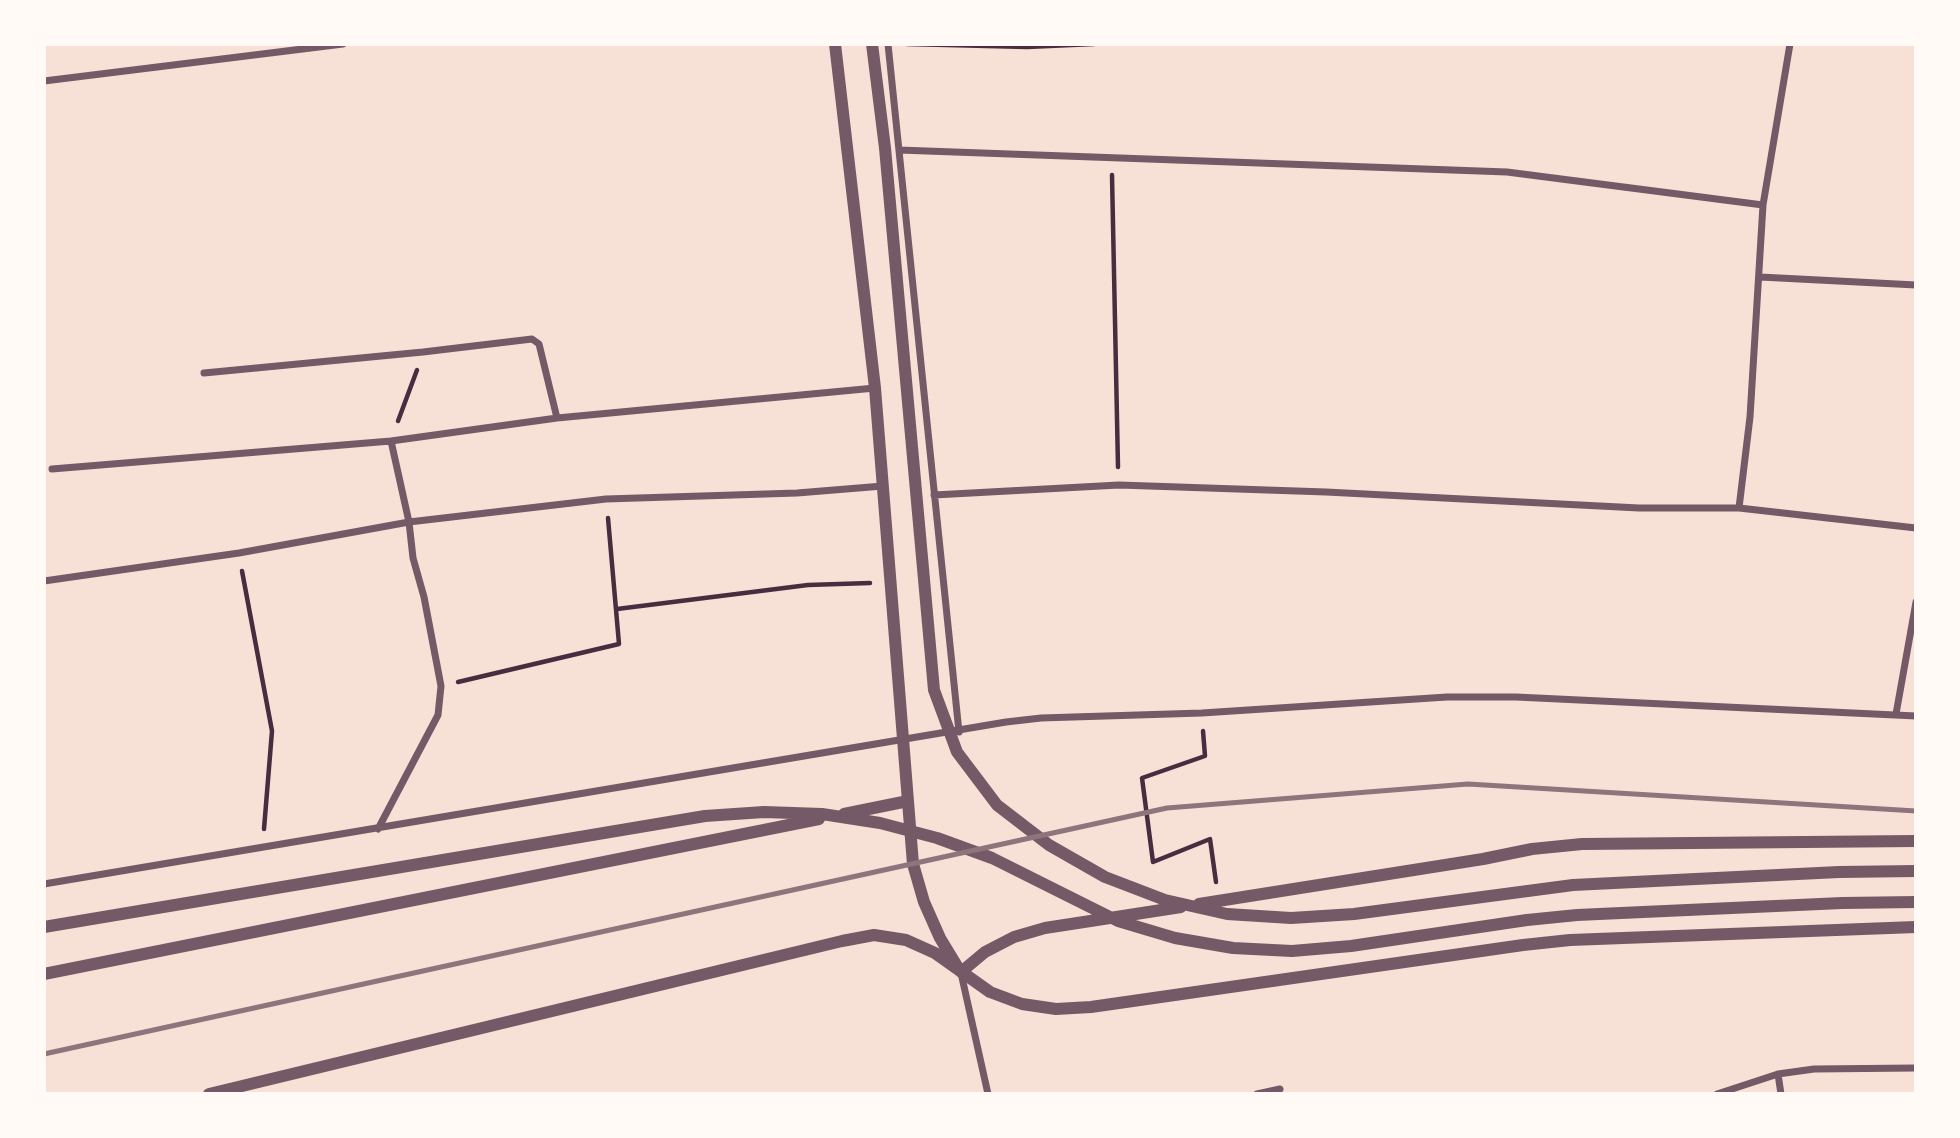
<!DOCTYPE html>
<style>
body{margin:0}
#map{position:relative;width:1960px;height:1138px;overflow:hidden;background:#f7e1d7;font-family:"PT Sans",sans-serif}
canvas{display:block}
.frame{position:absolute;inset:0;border:46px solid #fffaf5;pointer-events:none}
</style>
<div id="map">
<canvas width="1960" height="1138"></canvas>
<div class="frame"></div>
</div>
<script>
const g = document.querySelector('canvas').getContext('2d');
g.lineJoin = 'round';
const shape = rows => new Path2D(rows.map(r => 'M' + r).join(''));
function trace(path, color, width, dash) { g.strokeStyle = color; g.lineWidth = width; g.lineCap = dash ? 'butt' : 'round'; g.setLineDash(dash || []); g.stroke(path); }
trace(shape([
 [907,44,1027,47,1094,44],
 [1112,175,1118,467],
 [398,421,417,370],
 [242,571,272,731,264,829],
 [617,609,808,585,870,583],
 [458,682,619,644,608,518],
 [1203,731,1205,756,1142,778,1153,862,1210,839,1216,882]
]), '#4a2c40', 4.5);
trace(shape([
 [888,44,959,732],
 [44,81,343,44],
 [899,150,1507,172,1763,205],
 [1760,277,1916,285],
 [204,373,423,352,532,339,539,344,557,418],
 [52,469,391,441,557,418,875,388],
 [934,495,1119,485,1326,492,1639,508,1739,508,1916,528],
 [1739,508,1750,417,1763,205,1790,44],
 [44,581,239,553,409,522,606,499,797,493,883,486],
 [1896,714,1916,602],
 [378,829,438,715,441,686,424,597,413,558,409,522,391,441],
 [44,884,1006,722,1041,718,1202,713,1447,697,1516,697,1916,716],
 [961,973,988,1094],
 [1257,1094,1280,1089],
 [1717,1094,1778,1074],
 [1781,1094,1778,1074,1814,1069,1916,1068]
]), '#755966', 7);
trace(shape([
 [835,44,875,388,913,864,924,902,940,938,957,966],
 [872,44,885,148,934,690,957,752,997,805,1049,845,1105,877,1165,900,1227,914,1291,918,1354,914,1573,885,1839,872,1916,871],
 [844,814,908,801],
 [1199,904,1483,859,1532,849,1582,844,1916,841],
 [44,927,705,816,764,812,822,814,880,823,937,838,992,858,1118,921,1175,938,1233,948,1292,951,1351,946,1527,920,1577,915,1842,903,1916,902],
 [961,972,985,952,1014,937,1045,928,1181,907],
 [44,974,819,819],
 [209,1094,842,941,874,935,906,940,935,953,990,992,1022,1004,1056,1009,1091,1007,1523,945,1570,940,1916,927]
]), '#755966', 12);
trace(shape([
 [44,1054,1167,808,1468,784,1916,811]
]), '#8f747c', 5);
</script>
